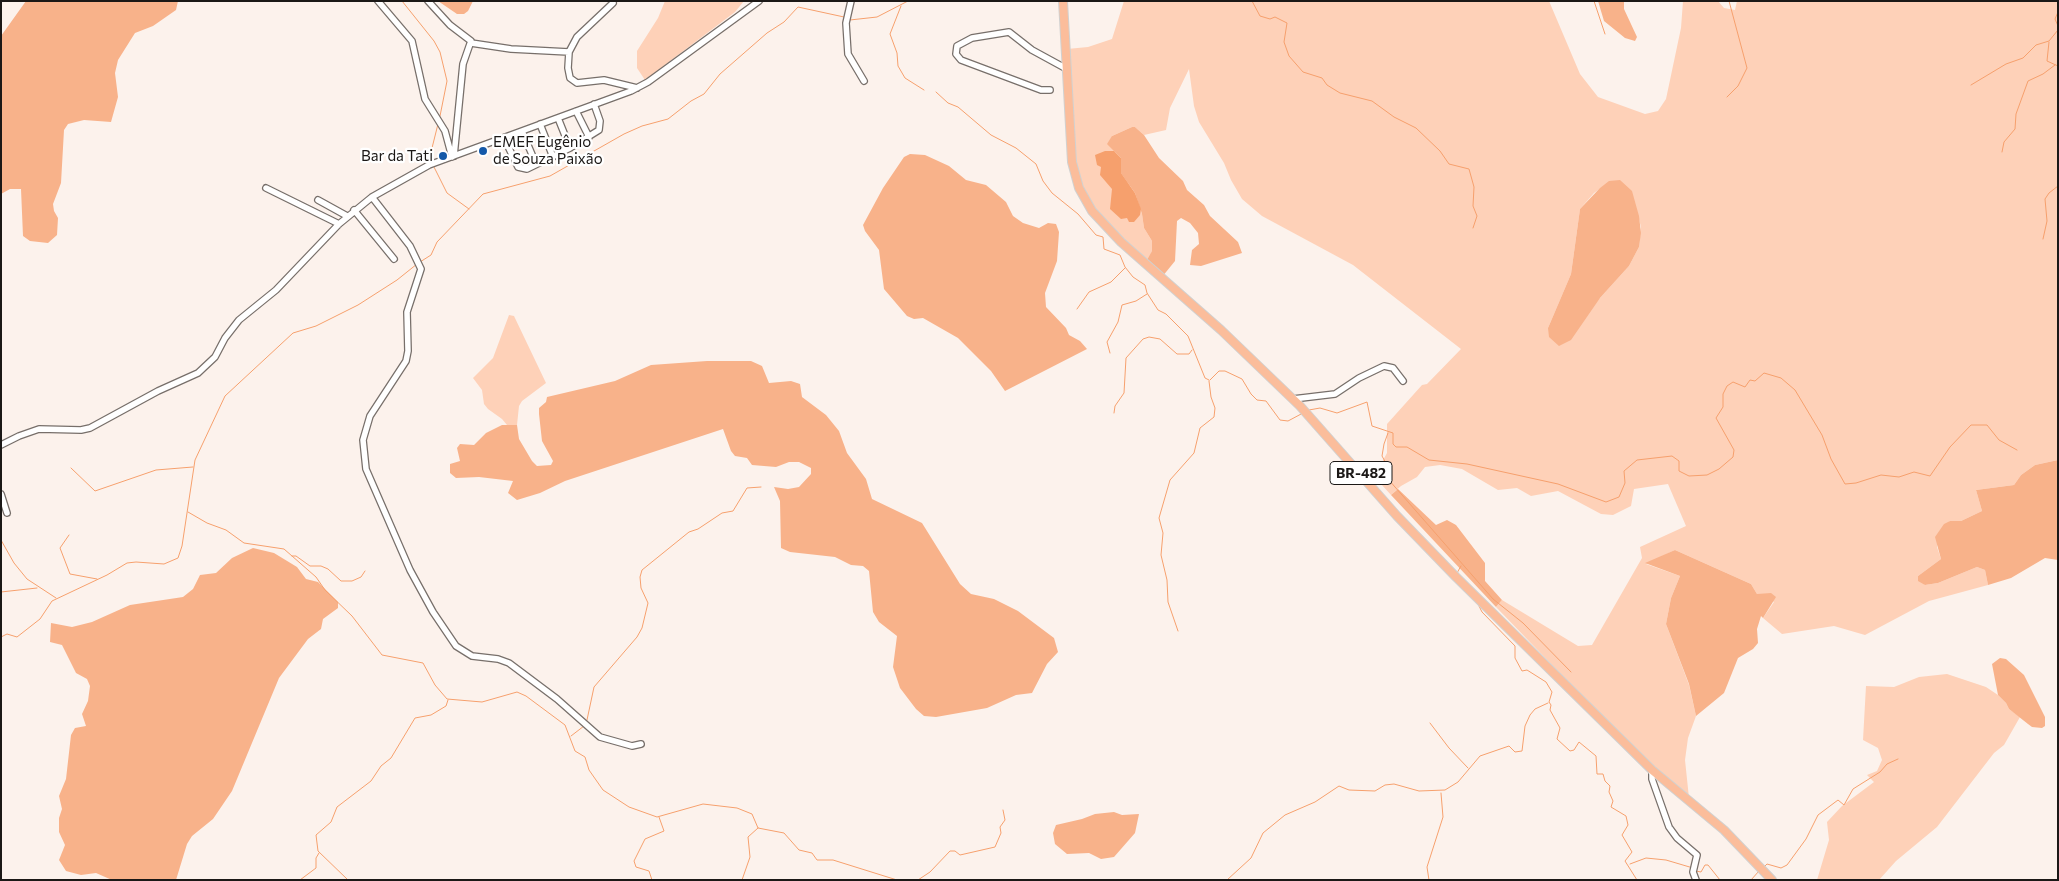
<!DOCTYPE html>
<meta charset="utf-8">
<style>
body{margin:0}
#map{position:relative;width:2059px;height:881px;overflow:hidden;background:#fcf2ec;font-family:Commissioner,sans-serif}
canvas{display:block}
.frame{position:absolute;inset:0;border:2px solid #1b1816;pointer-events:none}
</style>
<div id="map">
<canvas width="2059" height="881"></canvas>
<div class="frame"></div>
</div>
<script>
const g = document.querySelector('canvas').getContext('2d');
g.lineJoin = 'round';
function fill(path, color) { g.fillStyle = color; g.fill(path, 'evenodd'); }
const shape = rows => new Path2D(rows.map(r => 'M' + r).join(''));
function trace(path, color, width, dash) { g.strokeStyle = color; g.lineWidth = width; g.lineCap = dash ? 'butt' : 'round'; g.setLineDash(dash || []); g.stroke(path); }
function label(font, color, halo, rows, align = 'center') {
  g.font = font + ' Commissioner,sans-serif'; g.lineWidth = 4.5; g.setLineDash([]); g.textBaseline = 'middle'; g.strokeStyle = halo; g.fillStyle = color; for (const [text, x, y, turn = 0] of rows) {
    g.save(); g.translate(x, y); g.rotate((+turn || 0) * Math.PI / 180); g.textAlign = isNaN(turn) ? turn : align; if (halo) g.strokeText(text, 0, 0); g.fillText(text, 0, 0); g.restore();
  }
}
fill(shape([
 [665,1,744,1,735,12,645,80,637,68,637,51,658,18],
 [1124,1,1549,1,1580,74,1598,97,1645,114,1658,111,1666,99,1681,28,1683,1,1718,1,1724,8,1735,10,1737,1,2058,1,2058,460,2035,465,2021,475,2014,485,1976,490,1982,511,1961,521,1950,521,1940,531,1937,547,1941,559,1918,576,1925,585,1938,583,1977,567,1985,570,1988,585,1929,601,1865,635,1834,626,1782,634,1763,618,1774,602,1757,594,1751,584,1675,550,1646,564,1680,576,1671,598,1666,624,1689,685,1696,716,1688,738,1685,760,1689,798,1638,754,1496,607,1502,600,1578,646,1592,645,1642,558,1640,547,1686,526,1668,484,1634,489,1631,506,1613,515,1601,514,1558,491,1531,496,1517,488,1498,490,1462,469,1440,465,1425,467,1417,477,1401,486,1391,495,1372,474,1381,464,1387,453,1387,424,1422,385,1427,384,1461,349,1353,265,1262,216,1242,199,1231,180,1224,163,1199,122,1194,106,1189,69,1170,108,1166,130,1144,135,1135,127,1132,127,1112,136,1115,152,1142,214,1144,228,1152,241,1152,251,1150,259,1146,262,1100,217,1082,188,1074,159,1067,49,1088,47,1112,39],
 [1605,185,1636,208,1641,227,1639,247,1629,266,1600,298,1548,328,1571,274,1580,209,1594,193],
 [509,315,514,316,546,383,522,401,519,406,517,425,507,425,502,419,488,409,484,404,482,390,473,378,493,358],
 [1947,674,1986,687,1998,695,2006,703,2009,709,2020,717,2004,745,1994,753,1937,827,1896,861,1879,880,1817,880,1829,840,1827,822,1842,806,1874,782,1867,775,1877,771,1882,760,1878,748,1863,740,1866,686,1894,687,1919,677]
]), '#fed1b8');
fill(shape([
 [26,1,178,1,176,10,153,26,135,33,118,60,115,73,118,97,111,122,84,120,68,124,64,130,61,183,53,204,54,211,58,218,57,235,48,243,30,241,23,236,21,189,10,189,1,194,1,36],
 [438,1,473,1,468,11,464,14,457,14],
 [1598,1,1624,1,1624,9,1637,37,1635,41,1625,38,1604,21],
 [1132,127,1135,127,1144,135,1159,158,1183,181,1187,190,1204,205,1210,216,1238,242,1242,253,1201,266,1190,265,1192,250,1199,244,1198,233,1190,223,1181,218,1177,221,1175,261,1162,277,1146,262,1152,251,1152,241,1144,228,1142,214,1135,193,1121,173,1121,158,1107,144,1112,136],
 [910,154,925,155,949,166,966,180,986,185,1006,202,1013,216,1023,223,1039,228,1048,223,1056,224,1059,232,1057,261,1045,293,1046,307,1066,328,1069,335,1080,341,1087,349,1005,391,991,371,958,338,923,318,914,319,907,316,884,289,879,250,865,231,863,225,883,188,904,157],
 [1620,180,1632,191,1639,216,1641,233,1639,247,1629,266,1600,298,1571,340,1559,346,1549,337,1548,328,1571,274,1580,209,1600,188,1609,181],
 [707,361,751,361,762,366,769,383,791,381,800,384,802,397,826,415,839,431,847,453,866,479,872,499,922,523,960,584,971,594,994,599,1018,611,1054,638,1058,652,1047,664,1032,693,1016,695,987,708,936,717,924,716,916,709,900,688,893,667,897,636,879,622,873,612,869,571,863,566,851,565,835,557,790,552,781,548,780,501,774,487,788,489,799,487,811,474,811,468,799,462,789,462,776,467,752,465,747,458,735,456,731,451,723,429,565,481,540,493,517,500,508,493,513,481,479,477,456,478,450,473,450,464,460,461,457,448,460,444,474,445,486,433,502,425,517,425,519,439,532,461,537,466,551,465,553,461,542,441,539,414,539,408,546,402,547,397,615,381,651,365],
 [2058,460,2058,560,2045,558,2011,578,1988,585,1985,570,1977,567,1938,583,1925,585,1918,581,1918,576,1941,559,1935,537,1944,524,1950,521,1961,521,1982,511,1976,490,2014,485,2021,475,2035,465],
 [1398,489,1436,525,1447,520,1456,525,1485,563,1485,581,1502,600,1496,607,1391,495],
 [253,548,274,553,297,567,306,579,318,582,338,602,338,608,323,619,321,629,308,639,279,678,232,791,213,819,192,836,187,844,176,880,112,880,96,873,81,875,66,871,59,860,65,845,59,832,59,818,62,809,59,796,66,779,71,735,75,728,86,726,82,714,88,701,90,686,87,679,76,673,62,645,50,642,51,623,72,627,92,622,130,605,183,597,193,589,200,575,216,573,232,558],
 [1675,550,1751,584,1757,594,1771,593,1776,597,1763,618,1761,616,1757,629,1758,643,1753,649,1738,658,1724,693,1696,716,1689,684,1666,624,1671,598,1680,576,1645,563],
 [2000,658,2006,659,2024,675,2045,717,2045,726,2042,728,2032,727,2028,724,2009,709,2006,703,1998,695,1992,664],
 [1114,812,1122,815,1139,814,1135,833,1114,857,1101,859,1089,853,1067,854,1055,844,1053,833,1056,825,1082,819,1095,814]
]), '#f8b28a');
fill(shape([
 [1105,151,1114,151,1121,158,1121,173,1135,193,1141,209,1140,215,1134,222,1129,222,1127,218,1121,219,1110,209,1112,189,1100,175,1101,167,1097,165,1095,155]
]), '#f6a06d');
trace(shape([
 [402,1,434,41,440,52,447,81,440,116],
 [1252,1,1260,16,1270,19,1275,17,1287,23,1284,42,1289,56,1303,72,1322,78,1327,85,1340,93,1372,101,1394,117,1416,128,1440,151,1449,164,1469,169,1474,187,1473,206,1477,216,1473,228],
 [1594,1,1605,34],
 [901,6,890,34,897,53,898,66,905,78,924,90],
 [2058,12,2055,19,2058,26],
 [850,20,877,17,908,1],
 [2049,42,2047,61,2058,66],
 [1971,85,2006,64,2023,58,2036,45,2049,41,2058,30],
 [936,92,948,103,958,107,991,135,1016,148,1036,164,1043,181,1052,193,1078,214,1096,235,1103,237,1104,249,1120,255,1125,267,1133,277,1145,285,1147,293,1158,310,1166,314,1188,336,1205,378,1209,380],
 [1727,97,1738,86,1747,68,1729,1],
 [2002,152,2004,142,2015,129,2016,114,2028,81,2043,74,2055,65],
 [433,161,432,148,438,124],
 [434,167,447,193,469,209],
 [2043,239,2047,221,2045,199,2049,193,2058,186],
 [420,262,431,255,437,242,483,194,550,176,624,134,642,126,668,119,691,101,704,94,720,74,767,33,784,22,798,7,844,17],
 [1077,309,1089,292,1111,282,1125,268],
 [1110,353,1107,342,1118,322,1122,305,1136,301,1147,294],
 [1210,380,1219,371,1225,371,1242,379,1251,394,1257,400,1266,401,1280,420,1288,421,1303,413],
 [1309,410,1320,408,1337,413,1367,402,1372,426,1393,433,1393,444,1396,447,1407,447,1429,460,1467,464,1558,484,1606,502,1619,497,1625,483,1624,471,1637,460,1672,456,1679,461,1679,471,1689,476,1707,475,1719,469,1733,457,1734,450,1716,418,1723,407,1723,394,1727,386,1733,382,1745,387,1750,380,1755,381,1764,373,1781,378,1795,390,1822,435,1831,459,1845,484,1856,483,1881,475,1899,477,1914,472,1930,476,1950,447,1971,425,1987,425,1999,440,2017,450],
 [1114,413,1115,406,1124,393,1126,358,1143,339,1149,337,1160,339,1177,354,1189,354,1192,350],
 [1388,433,1384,444,1382,456,1387,465,1385,473,1388,479,1493,599,1523,623,1571,672],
 [71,468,95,491,156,470,193,467],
 [188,512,207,523,226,530,244,543,284,549,316,577,325,590,352,616,382,655,423,663,435,685,447,699,482,702,517,692,526,696,565,725,575,751,585,757,589,770,603,790,629,807,657,817,703,804,737,808,752,814,758,828,784,833,799,850,812,853,817,860,833,860,897,880],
 [69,535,60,548,70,574,97,579],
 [1,540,14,563,27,579,56,598],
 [292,556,296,556,310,566,321,566,328,569,341,581,352,581,361,577,365,571],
 [1457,573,1461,566],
 [1,592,37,588],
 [1477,602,1482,612,1515,646,1515,658,1522,671,1527,670,1546,682,1552,692,1549,702,1551,705,1550,710,1560,728,1557,739,1570,751,1574,750,1579,742,1596,756,1597,774,1603,774,1605,781,1610,786,1609,792,1613,801,1611,807,1626,816,1628,825,1622,835,1632,852,1625,861,1637,880],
 [1178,631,1168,602,1167,580,1161,555,1163,533,1159,518,1170,480,1194,453,1200,428,1214,417,1215,408,1211,397,1209,381],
 [1,637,7,634,17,637,40,619,52,601,107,575,127,563,136,562,164,564,178,558,182,546,195,460,225,396,293,333,316,326,358,305,397,280,417,264],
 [587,720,594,687,637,637,642,628,648,603,641,588,640,577,642,570,689,532,698,529,722,513,733,511,747,488,761,487],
 [1430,723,1449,748,1468,768],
 [571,736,584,726],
 [1630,864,1646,858,1666,860,1693,868],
 [1765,866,1767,864,1781,868,1787,865,1806,839,1818,815,1838,800,1844,805,1853,789,1880,772,1887,764,1898,759],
 [1696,871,1701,872,1705,865,1708,865,1720,880],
 [300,880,316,868,316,858,319,853],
 [348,880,318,851,316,835,331,822,337,807,371,781,381,766,391,758,415,718,431,715,446,706,448,700],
 [652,880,649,871,636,867,634,861,645,839,664,831,659,817],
 [742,880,750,857,748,837,758,828],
 [918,880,930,872,950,851,955,851,960,855,995,847,1001,833,1000,827,1005,820,1003,810],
 [1227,880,1251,858,1263,833,1285,815,1315,802,1339,786,1349,790,1375,791,1385,785,1394,784,1419,791,1445,790,1458,782,1480,756,1509,746,1515,752,1522,751,1525,726,1530,715,1535,709,1548,703],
 [1429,880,1427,867,1443,817,1441,793],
 [1751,880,1759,871]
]), '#f6a06d', 1);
const minor = shape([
 [378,1,412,41,425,99,445,131,452,157],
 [428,1,450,25,471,41,463,64,454,156],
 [851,1,846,23,848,54,864,81],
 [613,3,577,37,569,52,568,68,570,78,577,83,604,80,637,88],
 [471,43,511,49,569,52],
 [1050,90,1041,90,961,60,956,54,957,46,972,38,1009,32,1032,50,1065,68],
 [576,111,589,137],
 [558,118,570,148],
 [540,124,553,157],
 [522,131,536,164],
 [504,138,518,167,527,169,570,148,599,130,600,121,594,104],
 [266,188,339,224],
 [372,197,410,246,421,269,407,312,408,351,406,361,370,416,363,440,366,469,410,570,433,612,456,646,472,656,498,659,509,663,557,699,600,737,632,746,641,744],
 [318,200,347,216],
 [354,210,394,259],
 [1293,399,1335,394,1359,378,1384,366,1393,368,1403,381],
 [1,445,19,436,39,429,81,430,90,428,158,391,198,373,215,357,225,338,239,320,276,290,339,224,372,197,429,165,631,91,648,82,759,1],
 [1,494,7,513],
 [1652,770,1652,779,1669,827,1677,838,1697,855,1693,872,1696,880]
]);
const highway = shape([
 [1063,1,1072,162,1079,188,1092,211,1121,242,1221,330,1300,406,1397,516,1456,577,1652,770,1724,830,1772,880]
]);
trace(minor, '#776f6a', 8);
trace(highway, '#d1d1d0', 10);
trace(minor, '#fff', 5.5);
trace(highway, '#fbbd9b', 8);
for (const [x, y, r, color] of [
 [483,151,5,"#1459a9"],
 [443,156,5,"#1459a9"]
]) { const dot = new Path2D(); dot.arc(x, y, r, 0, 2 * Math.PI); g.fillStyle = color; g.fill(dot); trace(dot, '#fff', 2); }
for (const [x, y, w] of [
 [1361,473,62]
]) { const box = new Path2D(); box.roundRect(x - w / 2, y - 11.5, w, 23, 4); g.fillStyle = '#fff'; g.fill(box); trace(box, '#1b1816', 1); }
label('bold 14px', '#1b1816', null, [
 ["BR-482",1361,473]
]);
label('15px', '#1b1816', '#fff', [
 ["EMEF Eugênio",493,142],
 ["de Souza Paixão",493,159],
 ["Bar da Tati",433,156,"right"]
], 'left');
</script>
